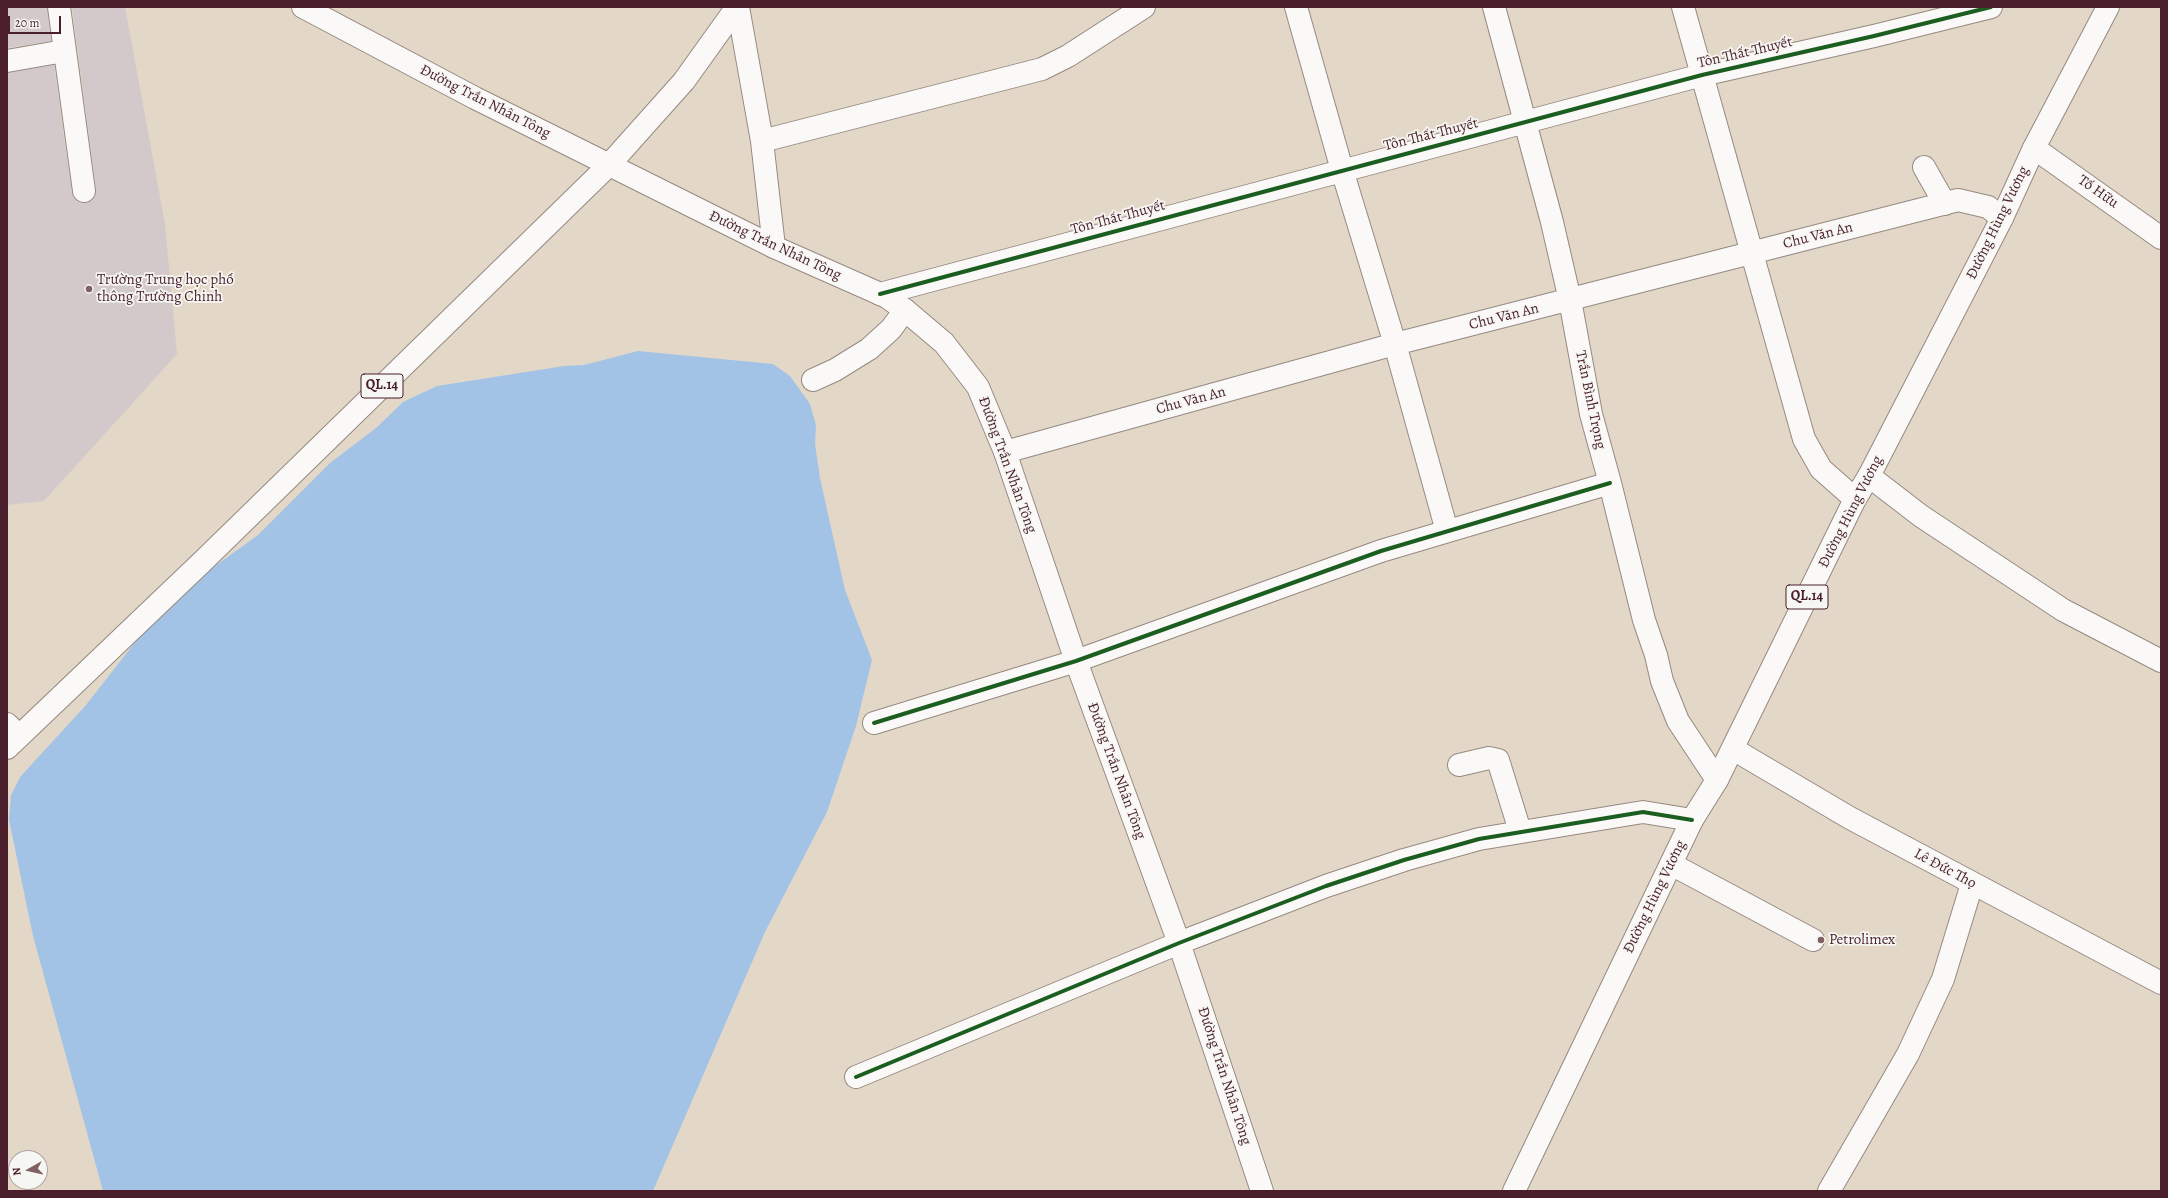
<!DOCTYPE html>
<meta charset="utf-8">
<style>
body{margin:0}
#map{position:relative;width:2168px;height:1198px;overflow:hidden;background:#e3d8c7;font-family:Alegreya,serif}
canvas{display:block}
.frame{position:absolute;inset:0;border:8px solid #4a1f2b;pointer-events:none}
.north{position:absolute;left:8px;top:1150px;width:40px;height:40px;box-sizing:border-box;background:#f6f6f2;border:1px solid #b1a0a2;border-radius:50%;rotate:262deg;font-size:11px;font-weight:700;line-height:16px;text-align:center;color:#4a1f2b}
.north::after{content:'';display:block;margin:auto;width:14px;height:18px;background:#806062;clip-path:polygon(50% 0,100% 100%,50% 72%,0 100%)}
.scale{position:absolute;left:8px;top:16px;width:53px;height:18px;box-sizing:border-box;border:2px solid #4a1f2b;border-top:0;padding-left:5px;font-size:12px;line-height:14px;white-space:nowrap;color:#4a1f2b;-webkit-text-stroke:3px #f6f6f2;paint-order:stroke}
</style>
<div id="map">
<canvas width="2168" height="1198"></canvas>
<div class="frame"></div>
<div class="north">N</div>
<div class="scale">20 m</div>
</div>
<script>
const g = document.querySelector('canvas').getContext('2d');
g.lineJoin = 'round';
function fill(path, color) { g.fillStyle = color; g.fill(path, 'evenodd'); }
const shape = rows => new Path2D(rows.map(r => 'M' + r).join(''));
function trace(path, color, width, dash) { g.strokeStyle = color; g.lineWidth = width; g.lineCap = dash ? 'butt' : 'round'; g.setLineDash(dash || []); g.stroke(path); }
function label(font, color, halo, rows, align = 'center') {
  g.font = font + ' Alegreya,serif'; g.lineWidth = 3.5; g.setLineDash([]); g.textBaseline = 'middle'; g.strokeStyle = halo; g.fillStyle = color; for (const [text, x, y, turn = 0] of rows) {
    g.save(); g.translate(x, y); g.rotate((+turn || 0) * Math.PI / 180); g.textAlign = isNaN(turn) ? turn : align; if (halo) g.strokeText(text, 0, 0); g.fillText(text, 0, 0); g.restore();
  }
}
fill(shape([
 [638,351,773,364,790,376,810,404,816,425,815,444,820,478,845,590,872,660,856,726,827,812,765,932,653,1191,103,1191,33,936,9,820,11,795,20,777,86,705,168,600,258,535,330,463,376,428,403,402,437,386,564,366,584,365]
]), '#a3c3e6');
fill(shape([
 [7,7,47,7,51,41,7,48],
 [72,7,125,7,165,224,177,354,44,501,7,505,7,73,54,65,72,193,74,198,79,202,85,203,91,201,95,196,96,189]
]), '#d3c9cb');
const minor = shape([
 [59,7,84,191],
 [738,7,762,141,774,247],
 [1296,7,1342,170,1395,344,1447,531],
 [1494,7,1552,222,1570,300,1591,414,1610,483,1644,620,1656,655,1662,681,1678,721,1717,780],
 [1683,7,1804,439,1821,469,1855,499],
 [7,61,64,51],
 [762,141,1042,69,1068,56,1144,7],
 [2034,148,2161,238],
 [1924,167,1945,204],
 [880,294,1702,75,1874,36,1991,7],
 [813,380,835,370,869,349,891,329,905,310],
 [1005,452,1395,344,1958,200,1988,207,2002,218],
 [1869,476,1921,516,2063,610,2161,661],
 [874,723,1076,661,1381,551,1610,483],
 [7,724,19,736],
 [1733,749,1850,818,2161,983],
 [1459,765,1489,758,1498,760,1520,831],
 [1671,864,1813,940],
 [856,1077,1179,943,1326,886,1404,860,1479,839,1643,812,1692,820],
 [1829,1191,1908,1054,1943,979,1972,884]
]);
const major = shape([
 [303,7,475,98,774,247,887,297,905,310,944,343,978,387,1005,452,1076,661,1179,943,1262,1191],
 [1514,1191,1692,820,1717,780,1855,499,1869,476,2002,218,2034,148,2108,7]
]);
const highway = shape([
 [7,748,202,562,609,165,684,81,737,7]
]);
trace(minor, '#958982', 24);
trace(major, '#958982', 24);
trace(highway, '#958982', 24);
trace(minor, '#fbf9f7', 22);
trace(major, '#fbf9f7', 22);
trace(highway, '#fbf9f7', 22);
trace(shape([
 [880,294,1702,75,1874,36,1991,7],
 [874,723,1076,661,1381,551,1610,483],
 [856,1077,1179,943,1326,886,1404,860,1479,839,1643,812,1692,820]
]), '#1b5e20', 4);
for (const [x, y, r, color] of [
 [89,289,4,"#806062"],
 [1821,940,4,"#806062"]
]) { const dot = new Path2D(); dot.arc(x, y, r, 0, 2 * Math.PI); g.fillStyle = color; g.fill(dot); trace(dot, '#f6f6f2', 1.5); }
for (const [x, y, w] of [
 [382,386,42],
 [1807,597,42]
]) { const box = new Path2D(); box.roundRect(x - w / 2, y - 12, w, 24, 3); g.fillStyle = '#f6f6f2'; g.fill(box); trace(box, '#4a1f2b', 1); }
label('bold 14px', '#4a1f2b', null, [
 ["QL.14",382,386],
 ["QL.14",1807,597]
]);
label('15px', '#4a1f2b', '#f6f6f2', [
 ["Tôn Thất Thuyết",1745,53,-13],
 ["Đường Trần Nhân Tông",485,102,27],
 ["Tôn Thất Thuyết",1431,135,-14],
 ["Tố Hữu",2098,192,35],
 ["Tôn Thất Thuyết",1118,218,-15],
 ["Đường Hùng Vương",1998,223,-64],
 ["Chu Văn An",1818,236,-14],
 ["Đường Trần Nhân Tông",775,246,25],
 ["Chu Văn An",1504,317,-14],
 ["Trần Bình Trọng",1590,400,78],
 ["Chu Văn An",1191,401,-15],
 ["Đường Trần Nhân Tông",1007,465,70],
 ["Đường Hùng Vương",1851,512,-63],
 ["Đường Trần Nhân Tông",1116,771,70],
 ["Lê Đức Thọ",1945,869,28],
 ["Đường Hùng Vương",1655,897,-64],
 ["Đường Trần Nhân Tông",1224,1076,72]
]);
label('15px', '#4a1f2b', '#f6f6f2', [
 ["Trường Trung học phổ",97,280],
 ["thông Trường Chinh",97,297],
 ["Petrolimex",1829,940]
], 'left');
</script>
